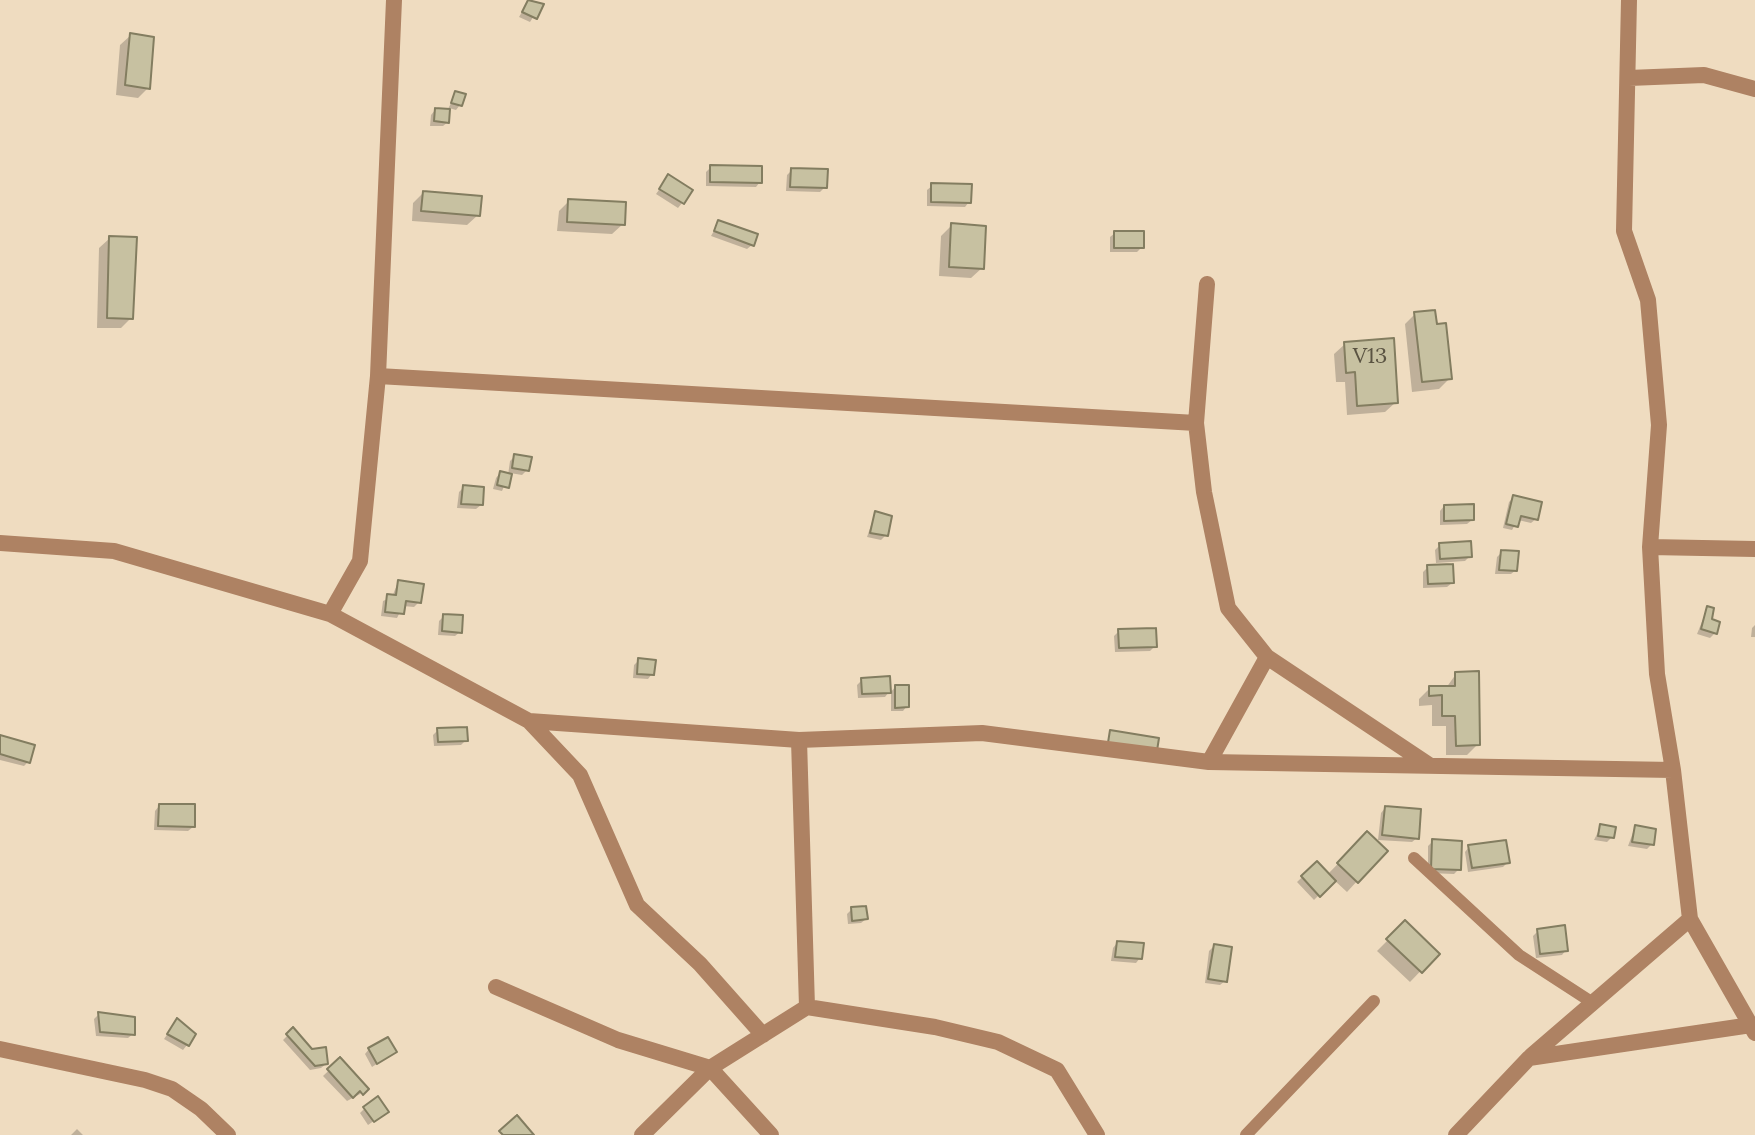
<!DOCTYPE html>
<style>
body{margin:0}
canvas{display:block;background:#efdcc0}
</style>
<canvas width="1755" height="1135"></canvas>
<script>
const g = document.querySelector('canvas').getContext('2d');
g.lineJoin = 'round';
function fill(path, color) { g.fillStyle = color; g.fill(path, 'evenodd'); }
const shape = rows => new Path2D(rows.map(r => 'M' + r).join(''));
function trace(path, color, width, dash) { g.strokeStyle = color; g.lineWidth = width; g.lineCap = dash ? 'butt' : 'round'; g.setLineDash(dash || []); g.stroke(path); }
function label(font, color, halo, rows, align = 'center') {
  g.font = font + ' Lora,serif'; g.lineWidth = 7; g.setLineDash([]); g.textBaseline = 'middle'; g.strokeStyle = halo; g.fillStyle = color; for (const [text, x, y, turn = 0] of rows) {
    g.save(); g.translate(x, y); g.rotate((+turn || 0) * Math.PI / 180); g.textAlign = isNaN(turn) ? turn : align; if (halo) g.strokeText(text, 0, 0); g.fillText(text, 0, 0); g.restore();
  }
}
fill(shape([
 [529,0,541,5,530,22,519,17],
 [131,35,148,88,138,98,116,95,120,45],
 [456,93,460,105,456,110,449,108,448,122,443,126,430,126,431,115,435,110,447,111],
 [711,167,760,182,756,187,706,186,706,172],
 [792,170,825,187,820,192,786,191,787,175],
 [668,177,682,203,678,208,656,194],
 [932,186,969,202,965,207,927,206,927,190],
 [423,193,478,215,467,225,412,221,413,203],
 [569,201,623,224,612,234,557,231,559,211],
 [719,222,752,245,747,249,711,236],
 [951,226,982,268,971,278,939,276,941,236],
 [1115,233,1142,247,1137,252,1110,252,1110,237],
 [110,238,131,318,121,328,97,328,99,248],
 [1415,314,1450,378,1439,389,1412,392,1405,324],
 [1345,344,1396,402,1385,412,1347,415,1345,382,1336,382,1334,354],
 [515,456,527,470,522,475,510,473,502,491,493,489,496,478,500,473,508,475,510,461],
 [464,487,481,505,476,509,457,508,459,492],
 [1514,497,1536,519,1531,523,1518,520,1512,530,1503,528,1509,502],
 [1444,506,1472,520,1467,524,1440,525,1440,511],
 [875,513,886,535,881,540,867,537],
 [1440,545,1470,556,1465,561,1436,563,1435,550],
 [1502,552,1516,570,1511,574,1495,574,1497,557],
 [1428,567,1452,583,1447,587,1423,588,1423,572],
 [398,582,419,602,414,607,403,606,397,618,381,616,383,601,392,597],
 [1707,609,1715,633,1710,638,1697,634],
 [444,616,460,632,455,636,438,635,439,621],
 [1755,625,1755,637,1751,637,1752,628],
 [1119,631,1155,646,1150,651,1115,652,1114,636],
 [639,660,652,674,648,679,633,678,634,665],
 [1456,674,1478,744,1467,755,1446,755,1446,726,1432,726,1432,705,1419,706,1419,699,1430,688,1446,688],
 [862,680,889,692,885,697,858,698,857,685],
 [895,687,907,706,903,711,891,711,891,692],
 [438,730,466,740,461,745,434,746,433,735],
 [0,737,28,762,24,766,0,760],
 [159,806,193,827,188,831,154,830,155,811],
 [1385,808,1417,838,1412,842,1378,840,1381,813],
 [1601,826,1612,837,1607,842,1594,840],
 [1635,827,1652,844,1647,849,1628,846],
 [1367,834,1385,851,1347,892,1334,880,1314,900,1297,882,1317,863,1327,875],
 [1433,841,1459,869,1454,874,1428,873,1428,846],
 [1469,847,1508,862,1503,867,1468,872,1465,852],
 [852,909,866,919,861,923,848,924,847,914],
 [1405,923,1437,954,1410,982,1377,951],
 [1538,931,1566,950,1562,955,1536,958,1533,936],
 [1117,943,1140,958,1136,963,1111,961,1113,948],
 [1214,946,1225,981,1220,985,1205,983,1209,951],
 [99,1014,133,1034,128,1038,96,1036,94,1019],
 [177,1020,187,1045,183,1050,164,1039],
 [293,1030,326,1064,321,1068,310,1070,283,1040],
 [369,1049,395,1052,372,1067,365,1054],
 [340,1060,362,1093,347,1101,323,1076],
 [365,1108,381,1116,368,1125,360,1113],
 [77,1129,83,1135,71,1135]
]), '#0003');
const building = shape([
 [528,0,544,4,537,19,522,12,528,0],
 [130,33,154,37,150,89,125,85,130,33],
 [455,91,466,94,462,106,451,103,455,91],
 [435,108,450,109,449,123,434,121,435,108],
 [710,165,762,166,762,183,710,182,710,165],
 [791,168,828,169,827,188,790,187,791,168],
 [668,174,693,190,684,204,659,189,668,174],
 [931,183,972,184,971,203,931,202,931,183],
 [423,191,482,196,480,216,421,211,423,191],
 [568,199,626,202,625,225,567,222,568,199],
 [718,220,758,234,754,246,714,231,718,220],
 [951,223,986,226,984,269,949,267,951,223],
 [1114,231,1144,231,1144,248,1114,248,1114,231],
 [109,236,137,237,133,319,107,318,109,236],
 [1435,310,1437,324,1446,323,1452,379,1422,382,1414,312,1435,310],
 [1394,338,1398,403,1357,406,1355,372,1346,373,1344,342,1394,338],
 [514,454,532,457,529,471,512,468,514,454],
 [500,471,512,474,509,488,497,485,500,471],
 [463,485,484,487,483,505,461,504,463,485],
 [1513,495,1542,502,1538,520,1521,516,1518,527,1506,524,1513,495],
 [1474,504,1474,520,1444,521,1444,505,1474,504],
 [875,511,892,516,888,536,870,533,875,511],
 [1471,541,1472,557,1440,559,1439,543,1471,541],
 [1501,550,1519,551,1517,571,1499,570,1501,550],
 [1453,564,1454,583,1428,584,1427,565,1453,564],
 [398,580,424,584,421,603,406,601,404,614,385,612,387,594,396,595,398,580],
 [1707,606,1714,608,1712,619,1720,622,1717,634,1701,629,1707,606],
 [443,614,463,615,462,633,442,631,443,614],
 [1156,628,1157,647,1119,648,1118,629,1156,628],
 [638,658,656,660,654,675,637,674,638,658],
 [1479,671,1480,745,1456,746,1455,716,1442,716,1442,695,1429,696,1429,686,1455,686,1455,672,1479,671],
 [890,676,891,693,862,694,861,678,890,676],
 [895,685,909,685,909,707,895,708,895,685],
 [467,727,468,741,438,742,437,728,467,727],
 [1110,730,1159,738,1156,757,1107,749,1110,730],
 [0,735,35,745,30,763,0,754,0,735],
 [159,804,195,804,195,827,158,826,159,804],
 [1385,806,1421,809,1419,839,1382,835,1385,806],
 [1600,824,1616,827,1614,838,1598,836,1600,824],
 [1635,825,1656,829,1654,845,1632,842,1635,825],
 [1367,831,1388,851,1358,883,1337,863,1367,831],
 [1432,839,1462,841,1461,870,1431,869,1432,839],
 [1506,840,1510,863,1472,868,1468,845,1506,840],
 [1317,861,1336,881,1320,897,1301,876,1317,861],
 [866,906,868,919,852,921,851,907,866,906],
 [1405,920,1440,954,1422,973,1386,939,1405,920],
 [1565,925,1568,951,1540,954,1537,929,1565,925],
 [1117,941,1144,943,1142,959,1115,957,1117,941],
 [1214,944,1232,947,1227,982,1208,979,1214,944],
 [98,1012,135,1017,135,1035,100,1032,98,1012],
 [177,1018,196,1034,189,1046,167,1034,177,1018],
 [293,1027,312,1049,326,1047,328,1064,315,1066,286,1034,293,1027],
 [388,1037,397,1052,377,1064,368,1048,388,1037],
 [340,1057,369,1089,363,1095,360,1091,353,1098,327,1069,340,1057],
 [378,1096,389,1112,374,1122,363,1107,378,1096],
 [517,1115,534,1135,503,1135,499,1131,517,1115]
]);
fill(building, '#c7c1a1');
trace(building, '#837d60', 2);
trace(shape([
 [1414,858,1519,955,1593,1003],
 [1246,1135,1374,1001]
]), '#ae8263', 12);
trace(shape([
 [1629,0,1624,231,1648,300,1659,425,1650,547,1657,674,1673,770,1690,919,1755,1033],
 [1629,78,1704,75,1755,89],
 [1207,284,1196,423,1204,492,1228,608,1267,657,1429,765],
 [378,376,1196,423],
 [0,543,114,551,330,614,529,721,799,740,982,733,1209,762,1673,770],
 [1650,547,1755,549],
 [330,614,360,561,378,376,394,0],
 [529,721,580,775,637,905,700,964,763,1035],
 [799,740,807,1007],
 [1209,762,1267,657],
 [496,987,618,1040,710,1068,771,1135],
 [0,1049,145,1080,172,1089,201,1109,228,1135],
 [1531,1056,1690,919],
 [642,1135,710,1068,807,1007,935,1027,998,1042,1057,1070,1097,1135],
 [1456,1135,1529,1058,1751,1025]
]), '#ae8263', 16);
label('22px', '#5a5342', null, [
 ["V13",1370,357]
]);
</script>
